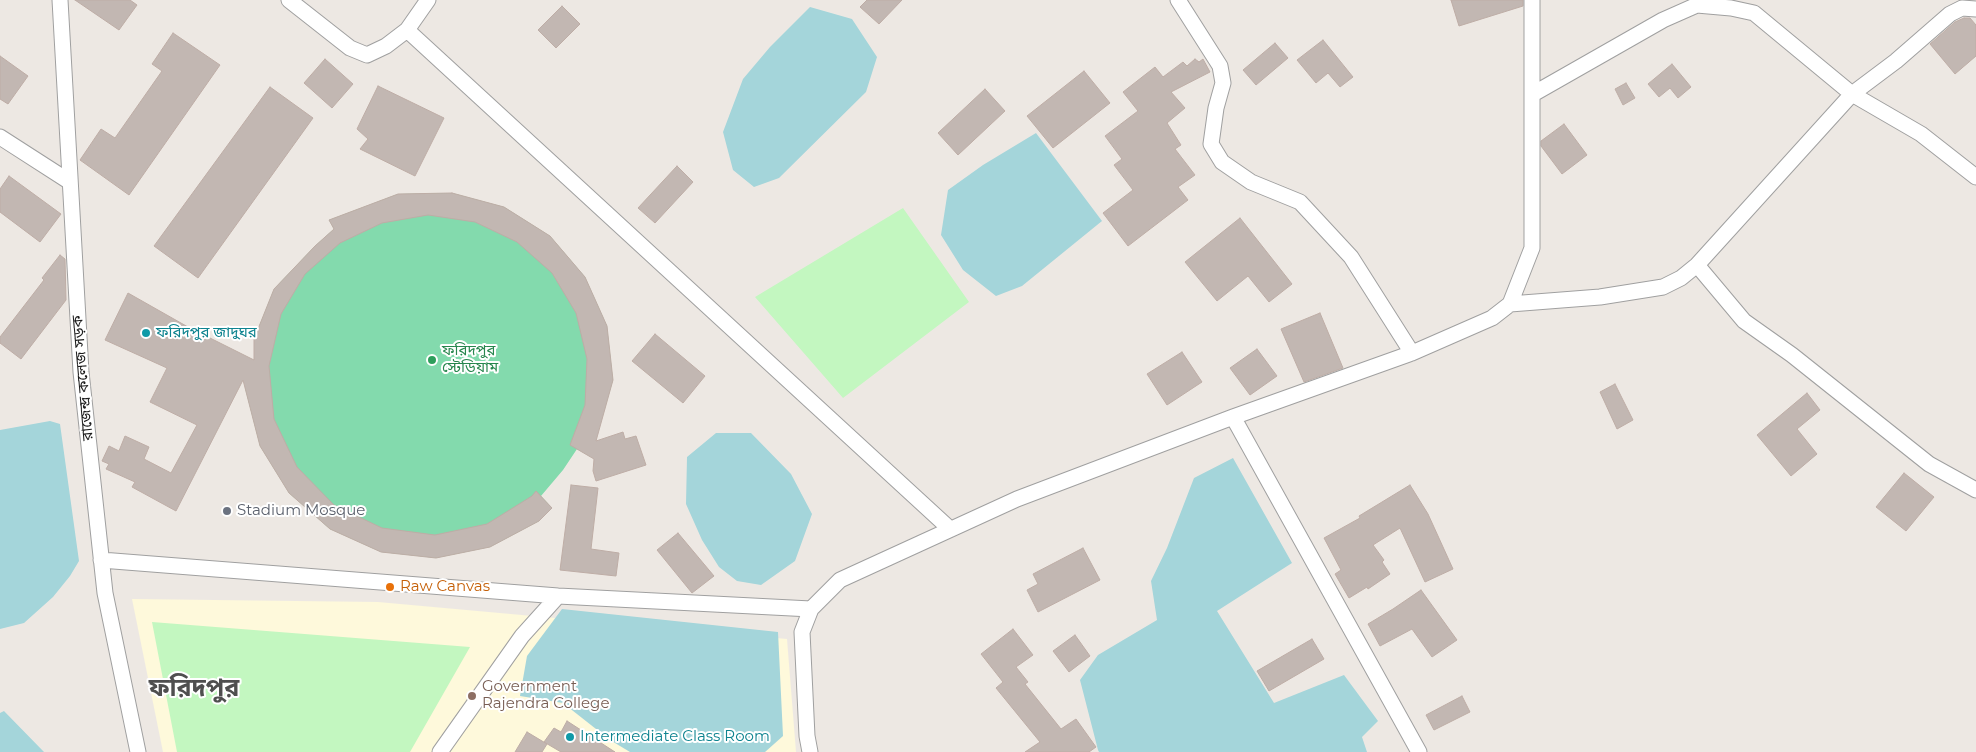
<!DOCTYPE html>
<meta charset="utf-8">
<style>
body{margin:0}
canvas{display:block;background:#ede8e3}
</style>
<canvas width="1976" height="752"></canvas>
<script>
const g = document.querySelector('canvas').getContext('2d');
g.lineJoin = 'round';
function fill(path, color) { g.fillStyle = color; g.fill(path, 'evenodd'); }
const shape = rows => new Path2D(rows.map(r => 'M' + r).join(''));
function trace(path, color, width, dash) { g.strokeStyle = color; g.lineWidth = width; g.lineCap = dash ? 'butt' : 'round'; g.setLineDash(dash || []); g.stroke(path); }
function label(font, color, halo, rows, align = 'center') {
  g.font = font + ' Montserrat,"Noto Sans Bengali",sans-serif'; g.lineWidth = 4; g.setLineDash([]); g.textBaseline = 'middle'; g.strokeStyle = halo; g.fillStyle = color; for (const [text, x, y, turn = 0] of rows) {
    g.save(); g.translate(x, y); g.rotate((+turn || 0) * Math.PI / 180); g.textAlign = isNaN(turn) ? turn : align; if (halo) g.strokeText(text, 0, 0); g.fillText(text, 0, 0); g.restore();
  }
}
fill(shape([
 [132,599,378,602,787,639,796,752,163,752]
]), '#fef9db');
fill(shape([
 [903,208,969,302,843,398,755,297],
 [152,622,470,647,410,752,177,752]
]), '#c3f7c0');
fill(shape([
 [452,193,504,207,550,236,585,277,607,326,613,380,591,457,577,449,563,470,541,496,552,508,539,521,490,547,436,558,381,552,330,529,289,493,260,446,245,388,255,386,254,339,274,289,315,246,334,229,329,220,398,194]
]), '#83daad');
fill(shape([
 [810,7,852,19,877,57,866,92,779,178,754,187,733,170,723,132,743,79,770,47],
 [1036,133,1102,221,1022,286,996,296,963,270,941,235,948,190,983,165],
 [50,421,60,424,79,561,70,576,53,597,24,623,0,629,0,430],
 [716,433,751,433,791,474,812,514,795,561,761,585,737,581,719,567,702,540,686,504,687,457],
 [1233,458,1292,563,1217,611,1274,703,1344,675,1378,721,1362,737,1367,752,1099,752,1098,750,1080,680,1098,655,1157,620,1151,581,1167,548,1194,478],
 [562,609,778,632,783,736,765,752,630,752,610,740,563,703,520,696,527,656],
 [4,711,44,752,0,752,0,713]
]), '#a4d5da');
const building = shape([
 [75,0,130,0,137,5,119,30,75,0],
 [867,0,902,0,879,24,860,7,867,0],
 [1451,0,1523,0,1523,6,1459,26,1451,0],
 [562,6,580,24,556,48,538,30,562,6],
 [1964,18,1970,18,1976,25,1976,56,1955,74,1930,44,1955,22,1964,18],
 [173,33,220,65,129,195,80,160,101,129,115,138,162,71,152,64,173,33],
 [1323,40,1353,77,1340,87,1328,73,1316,83,1297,60,1323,40],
 [1275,43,1288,58,1256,85,1243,70,1275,43],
 [0,56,28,76,8,104,0,99,0,56],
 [325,59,353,84,332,108,304,83,325,59],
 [1195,59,1199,62,1203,59,1210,72,1171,92,1185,108,1167,123,1181,145,1175,149,1195,175,1178,187,1188,200,1128,246,1103,213,1133,190,1114,165,1122,159,1105,136,1138,111,1123,92,1155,67,1163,77,1183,62,1187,66,1195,59],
 [1672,64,1691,87,1678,98,1670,88,1659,97,1648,84,1672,64],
 [1084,71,1110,103,1053,148,1027,116,1084,71],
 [1626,83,1635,98,1623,105,1615,89,1626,83],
 [378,86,444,118,415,176,360,149,368,139,357,129,378,86],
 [270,87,313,118,198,278,154,246,270,87],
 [985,89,1005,111,958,155,938,133,985,89],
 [1564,124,1587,155,1562,174,1541,146,1541,141,1564,124],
 [677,166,693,182,655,223,638,208,677,166],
 [9,176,61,214,40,242,0,212,0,189,9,176],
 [452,193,504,207,550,236,585,277,607,326,613,380,596,441,623,432,625,439,636,436,646,465,596,481,593,471,594,459,570,445,585,405,587,359,576,313,552,273,517,242,475,222,428,215,382,223,340,243,305,274,281,314,269,366,274,419,297,467,334,505,382,528,435,535,487,524,532,496,536,491,552,508,539,521,490,547,436,558,381,552,330,529,289,493,260,446,243,380,176,511,132,487,135,482,106,469,109,464,102,461,109,446,119,451,125,436,149,447,144,459,171,473,197,425,150,402,167,368,105,340,128,293,188,327,254,360,254,339,274,289,315,246,334,229,329,220,398,194,452,193],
 [1240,218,1292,284,1269,302,1248,276,1217,301,1185,262,1240,218],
 [60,255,65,259,66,300,21,359,0,343,0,337,44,280,42,278,60,255],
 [1320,313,1343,368,1304,382,1281,329,1320,313],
 [655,334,705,376,683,403,632,361,655,334],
 [1257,349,1277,376,1250,395,1230,368,1257,349],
 [1182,352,1202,382,1167,405,1147,374,1182,352],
 [1615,384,1633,420,1617,429,1600,392,1615,384],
 [1807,393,1820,410,1797,429,1817,454,1791,476,1757,435,1807,393],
 [1904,473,1934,497,1906,531,1876,507,1904,473],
 [571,485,598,488,591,549,619,553,616,576,560,570,571,485],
 [1410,485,1428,514,1453,569,1425,582,1400,528,1373,545,1384,560,1382,562,1390,574,1368,589,1367,587,1349,598,1335,574,1341,570,1324,538,1360,518,1359,516,1410,485],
 [678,533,714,576,692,593,657,550,678,533],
 [1083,548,1100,580,1038,612,1027,590,1038,584,1033,574,1083,548],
 [1421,590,1457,640,1432,657,1412,629,1380,646,1368,624,1393,609,1421,590],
 [1013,629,1033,655,1016,667,1028,682,1025,684,1061,729,1076,719,1096,747,1089,752,1025,752,1040,742,996,688,1003,682,981,654,1013,629],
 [1075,635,1090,656,1069,672,1053,651,1075,635],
 [1312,639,1324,659,1269,691,1257,671,1312,639],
 [1462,696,1470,712,1434,730,1426,715,1462,696],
 [567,721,615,752,561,752,544,742,554,728,561,732,567,721],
 [527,732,547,744,542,752,515,752,527,732]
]);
fill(building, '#c2b7b2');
trace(building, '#beada6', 1);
const minor = shape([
 [60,0,81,372,105,593,138,752],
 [289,0,350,48,367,55,386,46,407,30,428,0],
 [1178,0,1220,66,1223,83,1216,108,1211,144,1222,162,1251,182,1300,202,1351,257,1412,353],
 [407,30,950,529],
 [1533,94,1663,20,1697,5,1731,8,1754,13,1852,94,1921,134,1976,177],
 [0,137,70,182],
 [1697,265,1744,321,1792,355,1929,464,1976,490],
 [1510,304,1600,297,1663,287,1681,278,1697,265,1852,94,1896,61,1950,14,1962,8,1976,9],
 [1233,417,1419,752],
 [101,560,558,596,811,609],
 [440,752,522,636,558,596],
 [810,752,807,736,802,632,811,609,840,580,1017,499,1233,417,1412,353,1492,318,1510,304,1532,248,1532,0]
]);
trace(minor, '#a0a0a0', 17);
trace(minor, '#fff', 15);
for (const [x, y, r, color] of [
 [146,333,5,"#0f9aa8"],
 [432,360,5,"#2e9e5b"],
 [227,511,5,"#6b7280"],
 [390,587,5,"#e8710a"],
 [472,696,5,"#8d6e63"],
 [570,737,5,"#0f9aa8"]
]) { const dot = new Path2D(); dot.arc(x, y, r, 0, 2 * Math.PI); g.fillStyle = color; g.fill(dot); trace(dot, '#fff', 2); }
label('15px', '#0d838f', '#fff', [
 ["ফরিদপুর জাদুঘর",156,333],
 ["Intermediate Class Room",580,737]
], 'left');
label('15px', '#27864d', '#fff', [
 ["ফরিদপুর",442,351],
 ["স্টেডিয়াম",442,368]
], 'left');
label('15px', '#1c1c1c', '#fff', [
 ["রাজেন্দ্র কলেজ সড়ক",83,378,-95]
]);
label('15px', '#5b616d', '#fff', [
 ["Stadium Mosque",237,511]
], 'left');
label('15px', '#c56008', '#fff', [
 ["Raw Canvas",400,587]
], 'left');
label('15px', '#785e54', '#fff', [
 ["Government",482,687],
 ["Rajendra College",482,704]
], 'left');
label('bold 25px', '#4f4f4f', '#fff', [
 ["ফরিদপুর",194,689]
]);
</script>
